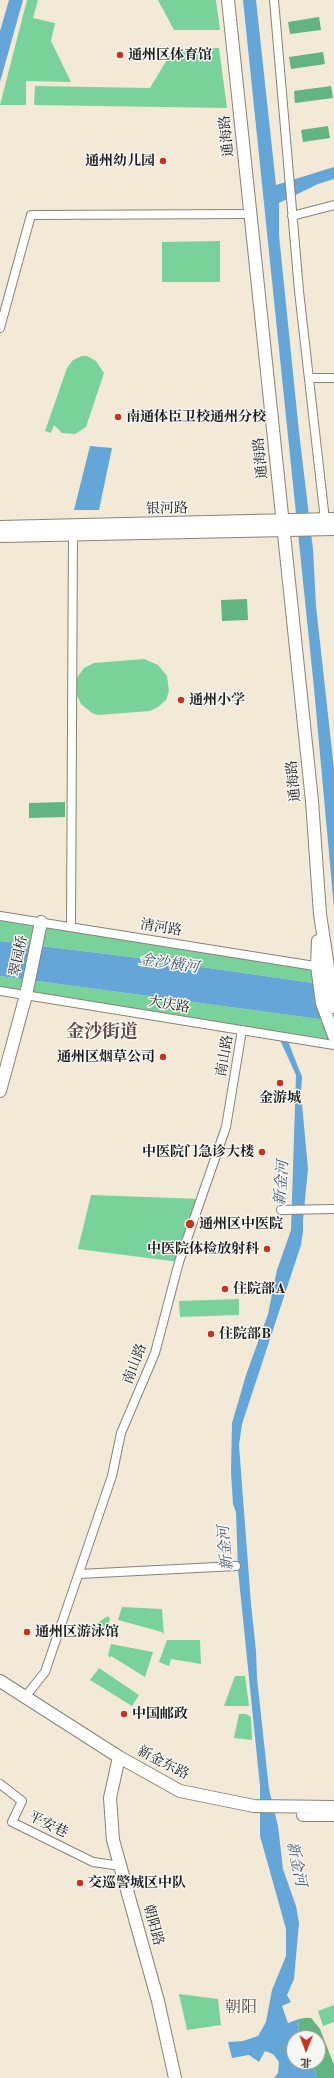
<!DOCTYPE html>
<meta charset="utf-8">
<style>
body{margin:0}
#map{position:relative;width:334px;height:2078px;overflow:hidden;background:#f3e9d7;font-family:"Old Standard TT","Noto Serif SC",serif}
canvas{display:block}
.north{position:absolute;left:286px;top:2030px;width:40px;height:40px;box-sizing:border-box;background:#f6f6f2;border:1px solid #9f9f9c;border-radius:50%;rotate:181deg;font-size:11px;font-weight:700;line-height:16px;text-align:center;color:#1c1c1c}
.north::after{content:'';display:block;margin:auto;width:14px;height:18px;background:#c8321e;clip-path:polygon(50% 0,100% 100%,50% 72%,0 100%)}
</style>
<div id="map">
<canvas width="334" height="2078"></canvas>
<div class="north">北</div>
</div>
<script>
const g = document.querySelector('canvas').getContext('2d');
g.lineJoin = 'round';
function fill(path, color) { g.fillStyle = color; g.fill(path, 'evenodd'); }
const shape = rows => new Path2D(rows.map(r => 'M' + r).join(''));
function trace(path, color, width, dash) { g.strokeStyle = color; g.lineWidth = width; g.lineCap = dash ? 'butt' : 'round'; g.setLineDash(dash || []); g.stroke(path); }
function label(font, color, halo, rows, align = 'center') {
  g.font = font + ' "Old Standard TT","Noto Serif SC",serif'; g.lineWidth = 3; g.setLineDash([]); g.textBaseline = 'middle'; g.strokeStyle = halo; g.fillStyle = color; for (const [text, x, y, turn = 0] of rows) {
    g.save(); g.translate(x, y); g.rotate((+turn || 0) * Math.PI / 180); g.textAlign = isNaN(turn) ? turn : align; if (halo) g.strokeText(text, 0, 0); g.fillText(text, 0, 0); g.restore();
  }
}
fill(shape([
 [27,0,38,0,33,18,55,23,51,41,71,82,26,81,26,105,0,105],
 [158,0,216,0,220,30,174,30],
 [174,48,219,48,227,108,34,105,35,86,150,88],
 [220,241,220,282,162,282,162,242],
 [82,356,87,356,96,361,104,373,86,427,75,434,62,433,54,425,51,433,45,431,67,368,73,360],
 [144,659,158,665,167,676,169,691,166,700,158,707,150,711,98,715,92,713,81,704,75,691,76,679,84,668,94,663],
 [0,916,317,966,334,986,139,958,0,941],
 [0,976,334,1021,334,1045,0,991],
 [91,1195,201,1199,179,1262,78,1249],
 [239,1299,239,1315,180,1317,179,1301],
 [122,1607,162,1609,164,1635,162,1632,118,1620],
 [108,1616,110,1619,105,1634,93,1626],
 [167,1640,200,1640,201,1664,171,1659,169,1666,159,1662],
 [111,1644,153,1652,145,1677,111,1656,110,1658,108,1655],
 [99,1668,139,1695,132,1706,90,1680],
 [235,1676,245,1676,249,1706,224,1706],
 [239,1714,246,1714,251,1717,252,1740,234,1738],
 [179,1994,218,1999,221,2025,187,2030],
 [334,2005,334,2022,323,2026,318,2011]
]), '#79d299');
fill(shape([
 [319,17,321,30,290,34,288,22],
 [323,52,325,64,291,69,289,57],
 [331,86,333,98,295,103,294,91],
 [328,126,330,138,303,142,301,130],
 [247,599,248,620,222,621,221,600],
 [65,802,65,817,29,818,29,803],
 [305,2018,311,2018,320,2029,334,2065,334,2078,317,2078,312,2062,318,2062,318,2038,302,2038,298,2031,299,2019]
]), '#62b481');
fill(shape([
 [9,0,23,0,0,82,0,31],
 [243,0,256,0,276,185,334,167,334,179,318,184,279,203,279,235,299,432,313,549,316,606,334,769,334,908,314,688],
 [90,446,112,448,99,510,74,510],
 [0,941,139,958,334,986,334,1021,0,976],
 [280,1040,288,1041,302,1077,301,1093,308,1169,303,1220,303,1231,301,1245,242,1424,239,1445,251,1604,256,1651,257,1678,269,1789,278,1826,283,1869,296,1906,299,1923,294,1979,287,1995,291,2002,282,2006,288,2023,299,2019,298,2031,302,2038,294,2038,294,2062,312,2062,317,2078,274,2078,278,2073,279,2062,273,2054,265,2051,259,2062,249,2055,232,2058,228,2042,243,2041,258,2036,266,2022,272,1990,286,1956,286,1929,260,1836,260,1786,238,1570,236,1512,233,1504,231,1472,232,1423,246,1375,268,1314,277,1270,291,1230,296,1075]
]), '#65a6d8');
const street = shape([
 [274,0,299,291,325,520],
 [292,216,334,205],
 [0,328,31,215,250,214],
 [309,378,334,378],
 [0,916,321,967],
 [71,927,73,530],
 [0,991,334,1045],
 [281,1210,334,1209],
 [79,1574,236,1566],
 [25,1697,45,1672,112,1476,121,1433,155,1353,179,1262,226,1127,242,1030],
 [0,1784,22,1801,12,1822,93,1862,121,1866]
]);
const secondary = shape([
 [228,0,312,801,320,914,334,1007],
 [0,527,334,519],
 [0,536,334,529],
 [318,941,317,966,322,1003,334,1036],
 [0,1091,26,995,41,922],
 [0,1681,119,1757,180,1791,254,1806,334,1807],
 [119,1757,110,1798,113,1840,158,2001,175,2078],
 [303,1815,334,1815]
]);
trace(street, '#88827a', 10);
trace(secondary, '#88827a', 14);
trace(street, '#fff', 8);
trace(secondary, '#fff', 12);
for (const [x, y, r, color] of [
 [120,55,4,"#c8321e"],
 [163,161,4,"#c8321e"],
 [118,417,4,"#c8321e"],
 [181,700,4,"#c8321e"],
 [163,1057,4,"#c8321e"],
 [280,1083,4,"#c8321e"],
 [262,1152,4,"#c8321e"],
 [190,1224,5,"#c8321e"],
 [267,1249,4,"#c8321e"],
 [225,1289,4,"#c8321e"],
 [211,1334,4,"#c8321e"],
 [27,1632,4,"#c8321e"],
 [124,1714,4,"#c8321e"],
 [80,1883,4,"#c8321e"]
]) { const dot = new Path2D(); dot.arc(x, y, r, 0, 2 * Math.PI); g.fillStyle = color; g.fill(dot); trace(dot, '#f6f6f2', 1.5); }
label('bold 14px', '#1c1c1c', '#f6f6f2', [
 ["通州区体育馆",128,55],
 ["通州幼儿园",155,161,"right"],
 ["南通体臣卫校通州分校",126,417],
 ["通州小学",189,700],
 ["通州区烟草公司",155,1057,"right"],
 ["金游城",280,1098,"center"],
 ["中医院门急诊大楼",254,1152,"right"],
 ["通州区中医院",199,1224],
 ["中医院体检放射科",259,1249,"right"],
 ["住院部A",233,1289],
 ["住院部B",219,1334],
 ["通州区游泳馆",35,1632],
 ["中国邮政",132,1714],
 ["交巡警城区中队",88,1883]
], 'left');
label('14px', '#1c1c1c', '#f6f6f2', [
 ["通海路",227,136,-96],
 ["通海路",261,458,-96],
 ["银河路",167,509,-1],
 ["通海路",294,781,-96],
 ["清河路",161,928,9],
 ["翠园桥",19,956,-78],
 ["大庆路",169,1005,9],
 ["南山路",225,1056,-80],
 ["南山路",135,1364,-69],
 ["新金东路",163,1763,27],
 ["平安巷",48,1825,26],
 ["朝阳路",153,1925,75]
]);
label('italic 15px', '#3d5a71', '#f6f6f2', [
 ["金沙横河",169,964,8],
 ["新金河",282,1183,-86],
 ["新金河",226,1548,-95],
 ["新金河",296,1864,78]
]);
label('16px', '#644640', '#f6f6f2', [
 ["朝阳",241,2008]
]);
label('bold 18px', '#644640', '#f6f6f2', [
 ["金沙街道",102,1032]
]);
</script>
